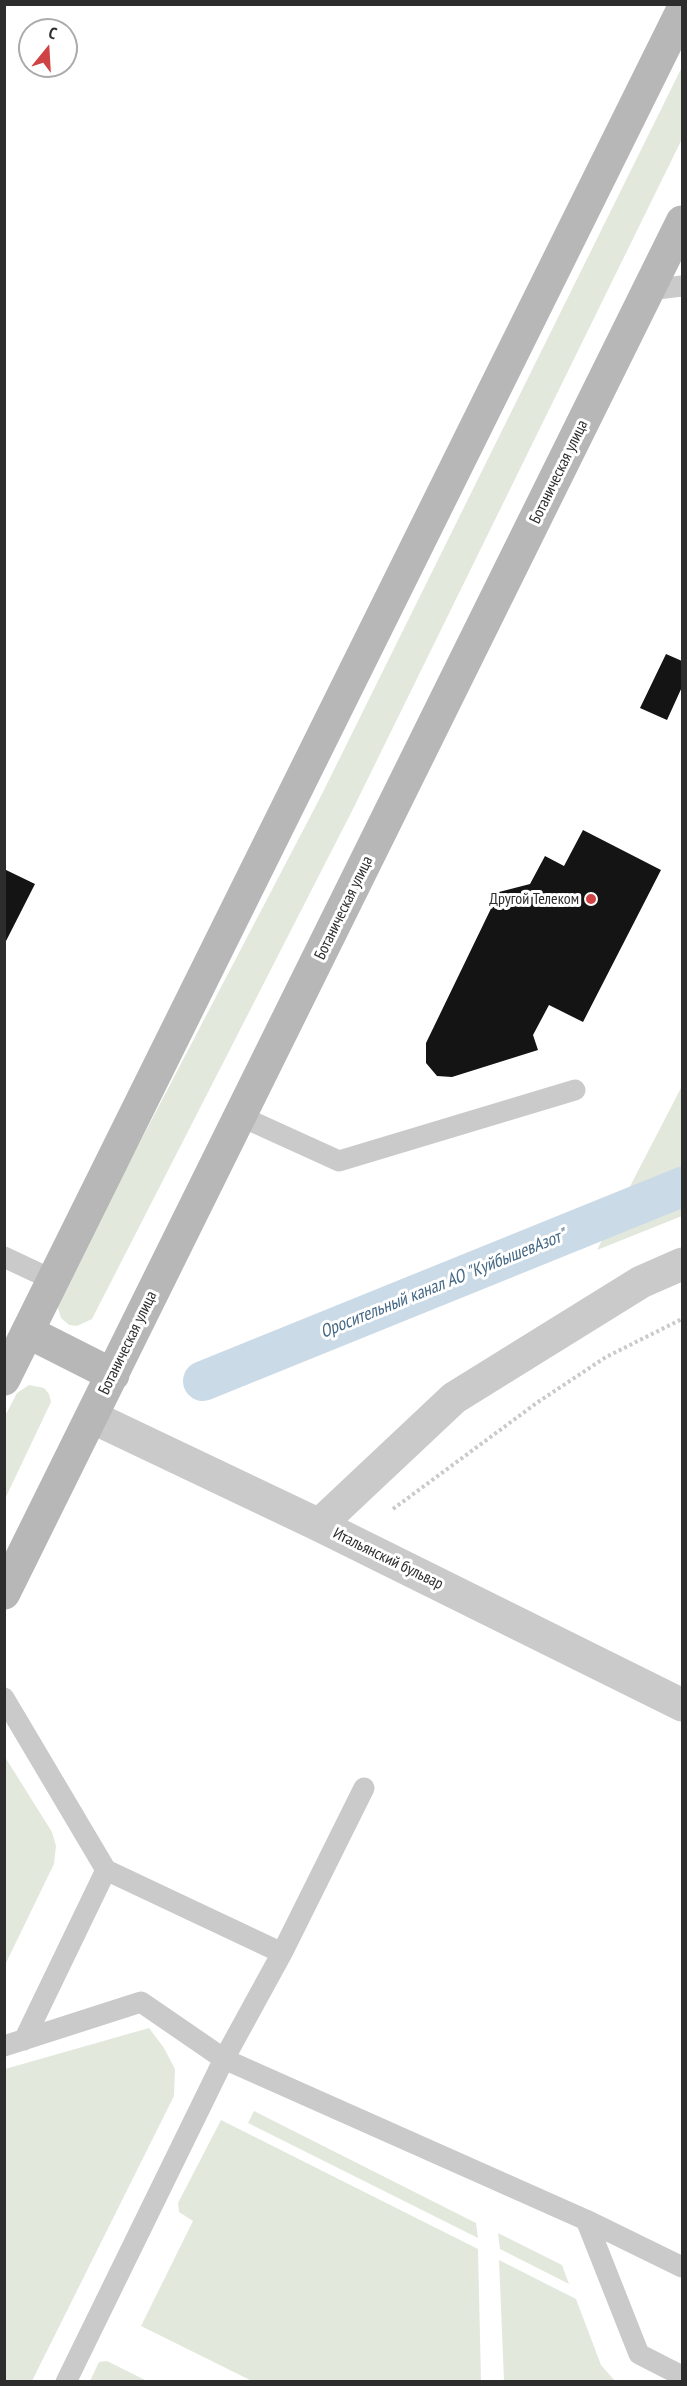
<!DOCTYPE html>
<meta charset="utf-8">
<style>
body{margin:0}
#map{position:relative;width:687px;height:2386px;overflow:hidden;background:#fff;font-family:"PT Sans Narrow",sans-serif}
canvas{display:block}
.frame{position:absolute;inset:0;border:6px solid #2d2d2d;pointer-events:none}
.north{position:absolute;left:18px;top:18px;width:60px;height:60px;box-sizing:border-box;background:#fff;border:2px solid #ababab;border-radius:50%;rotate:18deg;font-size:16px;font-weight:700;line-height:24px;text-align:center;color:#2d2d2d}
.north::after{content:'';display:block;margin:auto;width:21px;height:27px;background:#d04345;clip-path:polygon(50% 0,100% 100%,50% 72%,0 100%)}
</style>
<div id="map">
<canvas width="687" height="2386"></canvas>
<div class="frame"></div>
<div class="north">С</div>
</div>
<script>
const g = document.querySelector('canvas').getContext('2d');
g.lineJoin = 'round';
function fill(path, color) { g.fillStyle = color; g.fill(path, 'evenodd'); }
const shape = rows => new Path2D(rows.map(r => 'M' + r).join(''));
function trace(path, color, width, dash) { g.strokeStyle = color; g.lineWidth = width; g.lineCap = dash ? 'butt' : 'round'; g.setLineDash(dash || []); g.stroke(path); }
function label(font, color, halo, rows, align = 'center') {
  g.font = font + ' "PT Sans Narrow",sans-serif'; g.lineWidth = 6; g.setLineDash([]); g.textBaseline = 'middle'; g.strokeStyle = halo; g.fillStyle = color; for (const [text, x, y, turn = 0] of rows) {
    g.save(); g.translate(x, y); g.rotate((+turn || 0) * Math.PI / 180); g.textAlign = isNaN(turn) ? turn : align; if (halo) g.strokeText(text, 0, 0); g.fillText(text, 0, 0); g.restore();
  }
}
fill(shape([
 [682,67,682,139,352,811,92,1319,77,1326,69,1325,61,1318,58,1308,60,1295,322,794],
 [682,1086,682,1216,597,1250],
 [29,1385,44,1388,49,1394,51,1402,5,1499,5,1416,17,1393],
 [5,1757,52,1832,56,1846,54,1864,5,1965],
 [149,2028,164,2048,175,2069,174,2096,32,2381,5,2381,5,2069],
 [254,2111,476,2223,478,2238,248,2123],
 [221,2120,478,2249,481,2381,252,2381,141,2326,193,2221,179,2212,178,2203],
 [498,2233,562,2265,569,2284,500,2249],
 [499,2260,576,2299,601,2365,615,2381,504,2381],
 [107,2361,147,2381,90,2381,99,2362]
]), '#e2e9dc');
trace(shape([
 [203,1381,682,1187]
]), '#cadae6', 40);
fill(shape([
 [666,654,682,661,682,687,667,720,640,708],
 [583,830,661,870,583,1022,549,1005,533,1035,538,1050,452,1077,437,1076,426,1063,426,1043,499,892,530,884,545,856,564,866],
 [4,869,35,884,4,945]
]), '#141414');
trace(shape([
 [393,1509,538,1402,606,1357,682,1319]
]), '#cacaca', 4, [3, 3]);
trace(shape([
 [649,290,682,286],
 [240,1116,339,1161,575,1090],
 [4,1257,53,1280],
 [4,1698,106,1870,282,1953],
 [24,2040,106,1870],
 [4,2046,141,2002,224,2059,586,2220,682,2267],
 [586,2220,639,2354,682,2376],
 [66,2382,224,2059,282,1953,364,1788]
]), '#cacaca', 21);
trace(shape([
 [92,1417,319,1525,682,1705],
 [319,1525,454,1398,641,1282,682,1264]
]), '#cacaca', 33);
trace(shape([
 [28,1332,113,1375],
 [4,1379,682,11],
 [4,1593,682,222]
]), '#b7b7b7', 33);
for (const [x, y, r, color] of [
 [591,899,6,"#d04345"]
]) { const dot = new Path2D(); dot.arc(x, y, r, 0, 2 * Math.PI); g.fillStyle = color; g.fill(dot); trace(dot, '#fff', 2); }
label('16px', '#2d2d2d', '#fff', [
 ["Ботаническая улица",559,472,-64],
 ["Ботаническая улица",344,908,-64],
 ["Ботаническая улица",128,1343,-64],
 ["Итальянский бульвар",388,1559,26]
]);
label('16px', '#2d2d2d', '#fff', [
 ["Другой Телеком",579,899]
], 'right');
label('italic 18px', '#456885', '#fff', [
 ["Оросительный канал АО \"КуйбышевАзот\"",443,1284,-22]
]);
</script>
